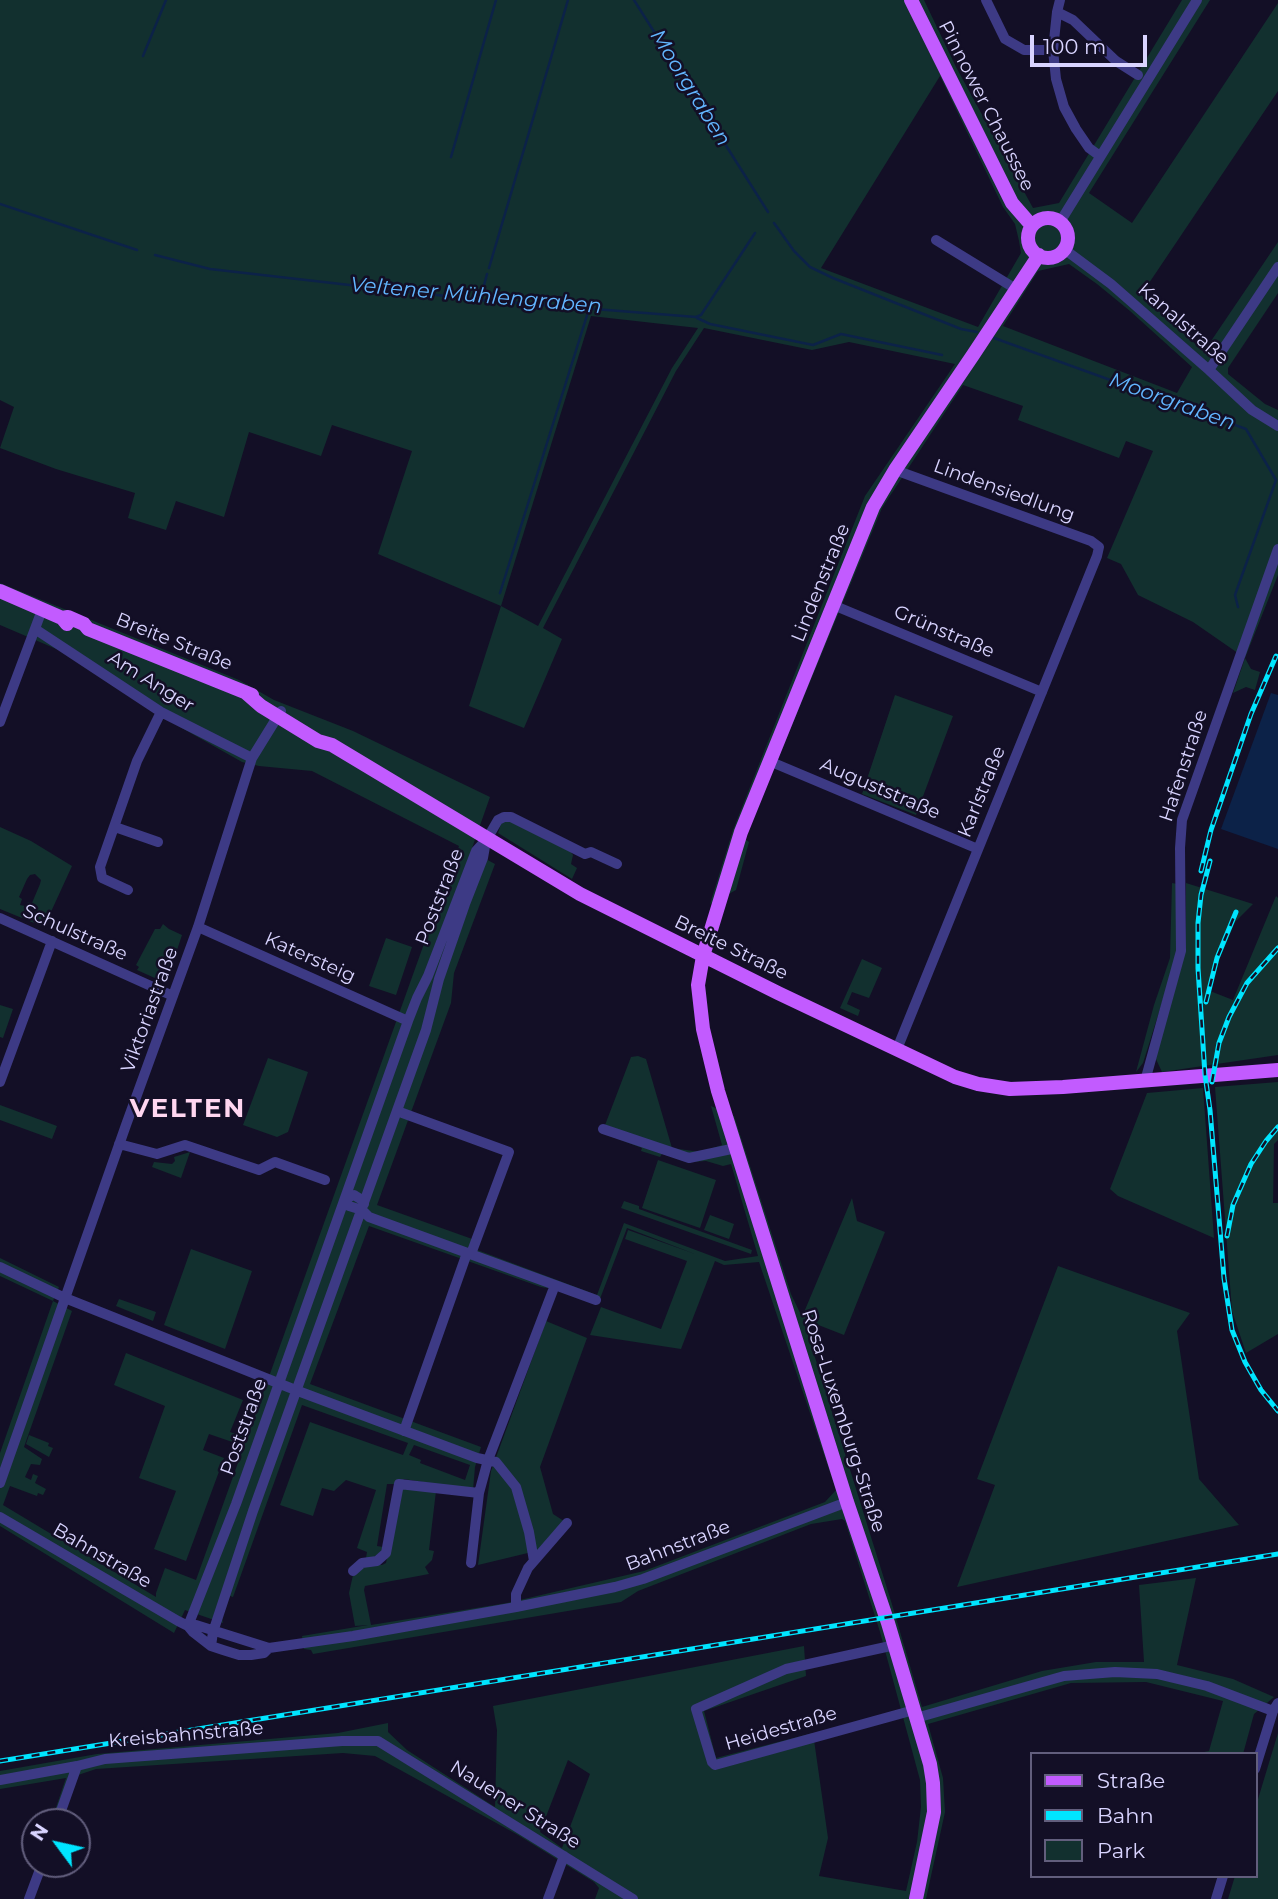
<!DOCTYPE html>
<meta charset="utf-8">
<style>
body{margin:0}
#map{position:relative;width:1278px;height:1899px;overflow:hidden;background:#130f26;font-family:Montserrat,sans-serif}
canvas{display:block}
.legend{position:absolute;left:1030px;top:1752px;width:228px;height:126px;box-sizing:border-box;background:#130f26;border:2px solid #625e7d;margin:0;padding:9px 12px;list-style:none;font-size:21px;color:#d9d4ff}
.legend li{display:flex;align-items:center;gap:14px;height:35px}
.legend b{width:35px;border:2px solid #625e7d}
.north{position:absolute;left:21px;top:1808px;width:70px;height:70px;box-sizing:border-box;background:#130f26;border:2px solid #625e7d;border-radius:50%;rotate:303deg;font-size:19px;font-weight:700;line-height:28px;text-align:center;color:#d9d4ff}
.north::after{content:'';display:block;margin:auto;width:24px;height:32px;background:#00e5ff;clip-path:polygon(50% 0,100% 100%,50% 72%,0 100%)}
.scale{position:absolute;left:1030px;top:35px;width:117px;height:32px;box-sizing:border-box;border:4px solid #d9d4ff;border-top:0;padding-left:9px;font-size:21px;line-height:24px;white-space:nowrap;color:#d9d4ff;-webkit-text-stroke:5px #130f26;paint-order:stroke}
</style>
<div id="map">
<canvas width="1278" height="1899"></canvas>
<ul class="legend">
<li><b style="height:9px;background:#c25bff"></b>Straße</li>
<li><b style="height:9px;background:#00e5ff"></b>Bahn</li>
<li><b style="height:19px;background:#12302f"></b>Park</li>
</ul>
<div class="north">N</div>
<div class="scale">100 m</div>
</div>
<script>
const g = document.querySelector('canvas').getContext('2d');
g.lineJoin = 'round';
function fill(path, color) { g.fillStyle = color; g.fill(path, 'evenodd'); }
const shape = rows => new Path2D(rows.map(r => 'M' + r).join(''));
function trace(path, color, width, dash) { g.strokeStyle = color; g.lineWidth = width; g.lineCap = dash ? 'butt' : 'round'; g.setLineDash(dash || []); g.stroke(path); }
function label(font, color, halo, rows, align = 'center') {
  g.font = font + ' Montserrat,sans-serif'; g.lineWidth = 5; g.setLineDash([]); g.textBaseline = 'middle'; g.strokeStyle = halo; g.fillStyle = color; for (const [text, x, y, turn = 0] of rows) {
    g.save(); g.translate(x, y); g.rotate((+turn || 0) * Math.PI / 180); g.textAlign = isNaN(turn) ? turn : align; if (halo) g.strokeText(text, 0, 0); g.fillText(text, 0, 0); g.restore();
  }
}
fill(shape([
 [0,0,924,0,956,67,1033,208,1059,203,1182,0,1210,0,1089,193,1132,223,1278,3,1278,91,1141,295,1201,349,1207,347,1278,242,1278,293,1228,368,1228,374,1265,404,1278,410,1278,575,1245,658,1251,669,1260,672,1255,690,1246,687,1233,693,1245,658,1193,622,1138,595,1121,564,1107,558,1153,451,1126,441,1119,458,1018,420,1023,406,963,385,882,508,745,839,749,842,736,890,710,904,733,830,865,496,955,364,849,342,812,350,704,328,676,371,543,628,562,639,524,728,469,706,501,606,378,554,412,451,332,425,321,456,249,432,224,517,176,501,166,530,128,518,135,493,56,469,0,448,14,407,0,400],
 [940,76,1003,207,1015,224,1019,241,1021,253,978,327,821,268],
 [1069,264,1097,284,1130,311,1192,367,1177,393,1003,326,1038,271],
 [591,316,698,328,672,368,538,626,501,606],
 [0,583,239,680,274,700,353,731,490,797,471,851,495,864,454,973,451,1003,377,1205,475,1240,472,1248,597,1295,624,1223,725,1261,758,1256,731,1164,723,1166,706,1161,691,1162,662,1154,660,1157,641,1151,642,1148,602,1133,631,1057,638,1056,646,1059,672,1148,700,1152,722,1145,711,1106,734,1116,791,1294,802,1317,852,1198,857,1221,885,1232,844,1335,803,1319,891,1601,922,1707,1042,1671,1096,1662,1144,1662,1139,1585,1196,1578,1177,1665,1233,1679,1274,1697,1254,1714,1243,1754,1194,1754,1209,1751,1223,1701,1146,1682,1071,1683,928,1724,943,1778,945,1812,926,1899,595,1899,599,1888,594,1882,518,1835,375,1756,343,1753,96,1769,78,1775,61,1822,51,1822,66,1778,0,1789,0,1771,97,1754,338,1733,388,1723,388,1732,407,1750,495,1807,497,1730,493,1706,804,1646,806,1676,704,1711,716,1758,813,1733,828,1838,819,1876,906,1891,917,1842,921,1807,920,1780,880,1632,845,1521,842,1519,811,1524,638,1591,621,1602,313,1654,311,1650,304,1649,302,1636,368,1625,355,1626,349,1593,353,1575,366,1565,382,1565,386,1563,402,1486,436,1491,429,1550,434,1551,432,1560,425,1567,429,1574,365,1586,364,1590,371,1625,507,1603,644,1571,825,1502,836,1490,759,1262,724,1265,715,1261,681,1349,590,1335,601,1307,661,1329,687,1261,625,1239,628,1230,695,1254,627,1228,598,1304,559,1290,541,1287,369,1226,310,1384,481,1447,475,1467,473,1490,404,1479,399,1484,387,1484,377,1546,383,1547,382,1551,371,1559,366,1558,367,1552,357,1548,376,1490,346,1480,334,1491,322,1488,313,1516,280,1505,310,1422,403,1455,408,1443,302,1405,233,1597,230,1596,222,1618,223,1623,185,1610,174,1633,0,1526,0,1453,53,1301,0,1276,0,1258,59,1287,53,1301,72,1311,24,1447,42,1459,40,1465,31,1464,25,1477,31,1480,33,1474,38,1476,35,1483,46,1489,43,1495,38,1493,37,1496,10,1486,3,1505,156,1597,156,1593,165,1568,196,1580,244,1446,209,1434,203,1450,224,1458,186,1561,154,1549,176,1491,139,1478,165,1406,114,1385,126,1353,243,1400,230,1432,247,1438,459,846,312,771,259,766,242,762,157,714,68,654,0,625],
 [414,1445,470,1465,465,1480,420,1463,421,1460,409,1455],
 [568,1760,590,1774,562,1848,540,1832],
 [895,695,953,716,916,815,862,794],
 [505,821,511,821,570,851,573,855,571,864,577,868,572,879,498,833,501,824],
 [0,827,31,841,72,866,44,927,0,909],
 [35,874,41,880,40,884,32,903,28,902,25,906,20,905,22,899,19,897,27,879,30,875],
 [1172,883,1177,884,1176,958,1143,1063,1136,1072,1154,1005,1170,958],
 [1186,883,1253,904,1235,922,1220,958,1210,991,1233,1000,1276,896,1278,898,1278,1055,1162,1072,1155,1057,1186,946],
 [163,924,169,929,182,935,166,983,137,970,139,967,136,965,155,929,160,929],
 [386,938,412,947,396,995,369,986],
 [862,959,882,968,869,998,852,992,847,1004,860,1010,858,1016,840,1008],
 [0,1005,13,1009,3,1038,0,1037],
 [268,1058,308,1072,288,1132,277,1137,243,1125],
 [1278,1082,1278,1140,1274,1144,1273,1203,1278,1203,1278,1334,1246,1353,1232,1311,1215,1087],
 [1203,1088,1214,1238,1118,1196,1110,1189,1147,1093],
 [0,1105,57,1126,52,1139,0,1120],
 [190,1152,181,1178,152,1167,154,1162,172,1164,175,1161,174,1157],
 [658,1160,716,1180,700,1228,642,1208],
 [624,1201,639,1206,639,1209,752,1250,751,1254,621,1208],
 [710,1215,734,1224,729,1239,704,1230],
 [191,1249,252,1271,225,1349,164,1325],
 [1058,1266,1190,1313,1177,1331,1199,1479,1239,1525,957,1587,995,1485,977,1479],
 [119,1299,156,1312,153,1321,116,1306],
 [546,1321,587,1338,540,1467,553,1514,567,1523,534,1561,532,1552,478,1565,491,1471],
 [29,1435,49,1443,48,1446,53,1448,49,1457,26,1444],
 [1278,1733,1278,1899,1228,1899,1235,1876,1255,1876,1255,1809]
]), '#12302f');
fill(shape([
 [1271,693,1278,695,1278,849,1221,829]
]), '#0c2248');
trace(shape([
 [634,0,768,212],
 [143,56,166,0],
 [451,157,496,0],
 [0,204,137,250],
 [774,223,794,251,810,267,833,278,961,329,977,332],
 [155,255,210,269,306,280,480,300,696,317,701,315,755,233],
 [489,268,568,0],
 [480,300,487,274],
 [697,318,710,324,813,345,841,334,942,355],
 [994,338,1246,429,1276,480,1235,595,1238,607],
 [500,593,589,309]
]), '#0c2248', 2.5);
trace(shape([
 [986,0,1005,39,1024,50,1053,50],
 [1060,0,1057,12,1053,50,1056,79,1064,107,1076,129,1089,148,1100,156],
 [1057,12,1073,20,1116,61,1138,75],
 [1060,222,1197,0],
 [936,240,1016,289],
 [1064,249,1111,284,1209,370,1252,410,1278,426],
 [1209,370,1278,267],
 [895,470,1091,541,1099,547,1097,556,897,1049],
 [833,605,1042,692],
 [35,629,161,712,252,758],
 [0,722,42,610],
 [769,761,978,849],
 [115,827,158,842],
 [128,890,102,878,100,867,137,761,161,712],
 [0,918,173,996],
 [198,927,408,1021],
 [1145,1081,1181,951,1180,848,1182,820,1278,549],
 [0,1082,52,941],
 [397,1111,509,1152,471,1254],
 [603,1129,689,1158,736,1148],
 [119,1144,157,1154,185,1145,259,1170,275,1162,325,1180],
 [364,1204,362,1200,354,1195,345,1199,349,1206,362,1210,369,1217,596,1300],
 [0,1267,65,1298,298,1391,477,1458,496,1462,516,1487,529,1532,534,1561],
 [404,1431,467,1253],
 [0,1483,126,1125,198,927,252,758,281,711],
 [0,1517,178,1621,188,1626,196,1625,269,1648,353,1636,516,1607,615,1587,643,1579,847,1502],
 [471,1563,479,1493,488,1460,555,1285],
 [353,1571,362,1563,377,1561,386,1553,399,1484,479,1493],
 [516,1607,516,1594,528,1568,567,1523],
 [188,1626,236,1504,408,1021,417,998,428,976,476,851,487,839,498,820,504,817,511,817,585,854,591,852,617,864],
 [188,1626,193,1632,211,1646,223,1650,239,1655,251,1655,264,1653,269,1648],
 [895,1645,786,1669,696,1709,712,1762,715,1765,914,1710],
 [211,1646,213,1632,253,1511,426,1030,439,979,465,904,483,858,486,841],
 [916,1718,1064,1676,1115,1672,1157,1674,1207,1686,1273,1711],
 [1255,1769,1273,1711,1278,1703],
 [0,1780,77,1766,105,1759,342,1741,378,1741,633,1899],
 [57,1822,77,1766],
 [29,1899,42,1864],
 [548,1899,564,1856],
 [1216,1899,1223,1876]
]), '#3d3a85', 10);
trace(shape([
 [911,0,1012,203,1032,226],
 '1028 238a20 20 0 1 1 40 0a20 20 0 1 1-40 0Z',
 [0,591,62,618,67,624],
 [62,618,68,617,84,624,88,629,252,695],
 [245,692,261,706,318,741,332,745,580,894,778,993,955,1077,978,1084,1010,1089,1063,1087,1278,1070],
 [916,1899,934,1812,933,1783,930,1764,888,1623,847,1502,718,1091,703,1029,698,985,703,956,741,832,873,507,895,470,973,355,1039,255]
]), '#c25bff', 14);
const rail = shape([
 [1210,861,1201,895,1198,923,1198,968,1205,1075,1210,1110,1224,1278,1232,1330,1245,1362,1261,1390,1278,1411],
 [1201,871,1211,830,1251,714,1276,656],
 [1206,1002,1217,958,1236,912],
 [1212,1082,1219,1043,1229,1017,1247,983,1278,948],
 [1227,1236,1233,1205,1251,1164,1266,1141,1278,1127],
 [0,1761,1278,1554]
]);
trace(rail, '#00e5ff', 5);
trace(rail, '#130f26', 2.5, [8]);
label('19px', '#d9d4ff', '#130f26', [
 ["Pinnower Chaussee",986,106,63],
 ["Kanalstraße",1183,324,41],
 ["Lindensiedlung",1004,491,20],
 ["Lindenstraße",821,583,-68],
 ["Grünstraße",944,632,23],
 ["Breite Straße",174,642,22],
 ["Am Anger",151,682,32],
 ["Hafenstraße",1184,766,-72],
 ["Auguststraße",880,789,23],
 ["Karlstraße",982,792,-68],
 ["Poststraße",440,897,-69],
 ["Schulstraße",75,933,24],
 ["Breite Straße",731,948,26],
 ["Katersteig",310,958,24],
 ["Viktoriastraße",150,1010,-70],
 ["Rosa-Luxemburg-Straße",843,1421,72],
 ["Poststraße",244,1427,-70],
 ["Bahnstraße",678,1546,-21],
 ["Bahnstraße",102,1556,30],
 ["Heidestraße",781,1729,-16],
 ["Kreisbahnstraße",186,1735,-5],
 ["Nauener Straße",515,1805,32]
]);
label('italic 21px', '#62b6ff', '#130f26', [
 ["Moorgraben",690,88,58],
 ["Veltener Mühlengraben",476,296,5],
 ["Moorgraben",1172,402,20]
]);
g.letterSpacing = '2px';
label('bold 26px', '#ffd6f0', '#130f26', [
 ["VELTEN",188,1109]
]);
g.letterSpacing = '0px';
</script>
